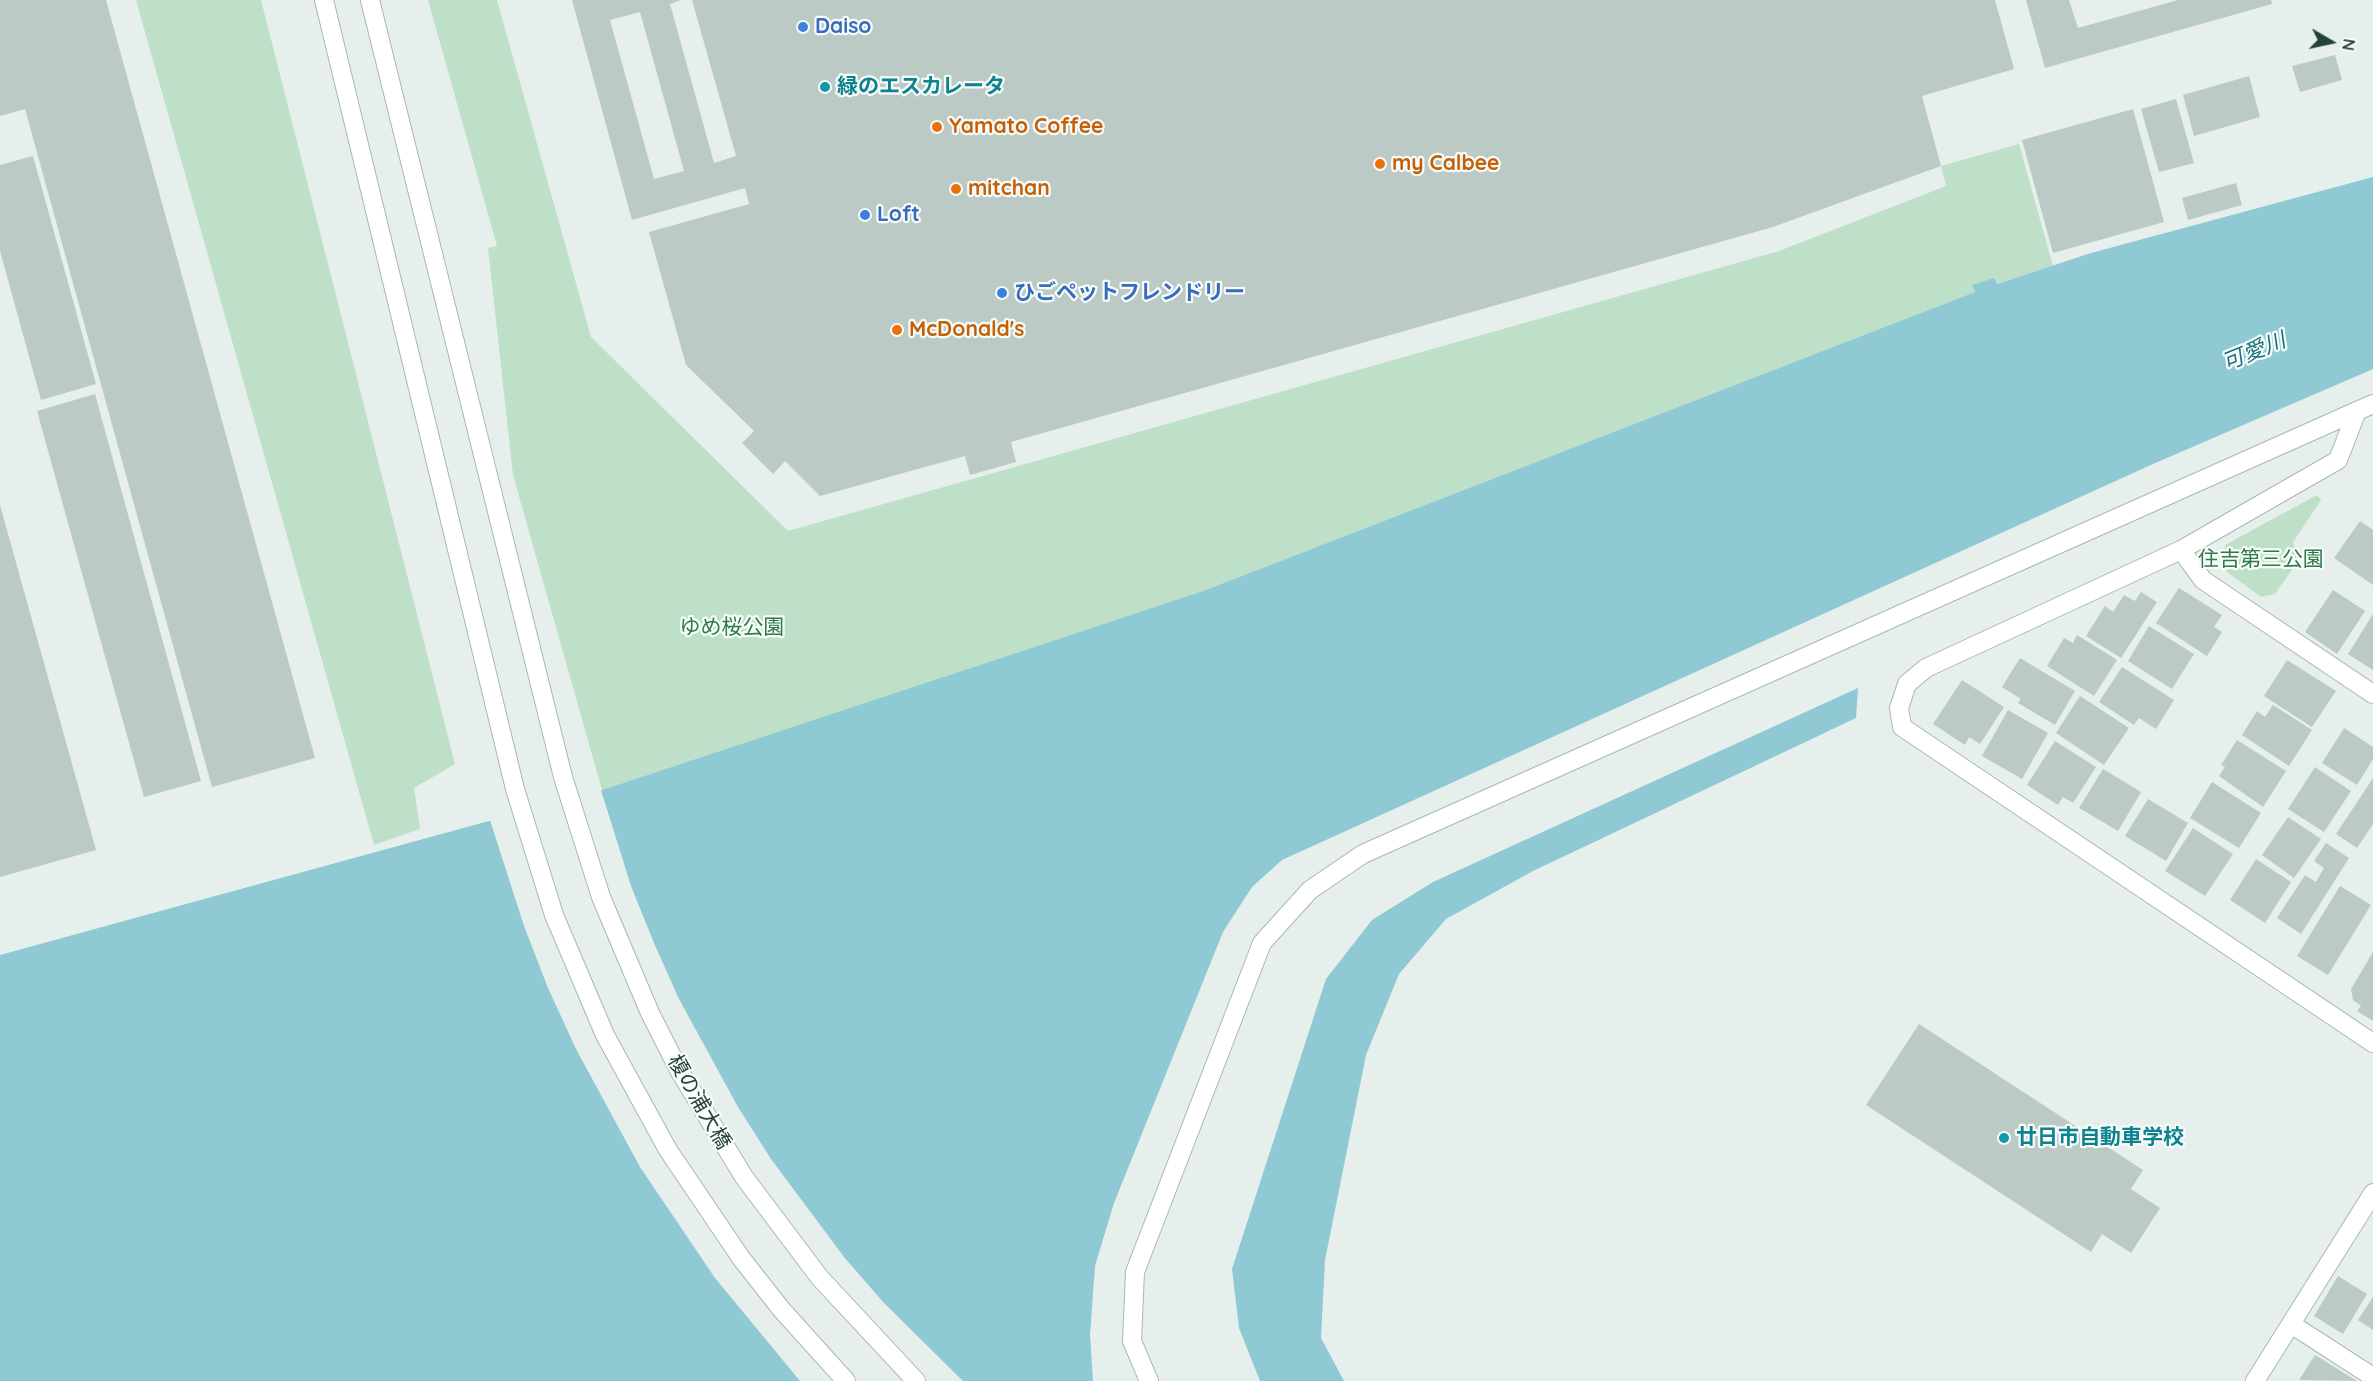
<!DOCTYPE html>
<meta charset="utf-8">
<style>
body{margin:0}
#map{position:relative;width:2373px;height:1381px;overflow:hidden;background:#e6efeb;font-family:Quicksand,sans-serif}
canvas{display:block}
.north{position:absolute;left:2301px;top:12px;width:60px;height:60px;-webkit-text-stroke:4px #f7fbf9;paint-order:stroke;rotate:99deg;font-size:16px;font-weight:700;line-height:24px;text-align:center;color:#24423a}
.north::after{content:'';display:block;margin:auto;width:21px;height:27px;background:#24423a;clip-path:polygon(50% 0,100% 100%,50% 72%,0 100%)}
</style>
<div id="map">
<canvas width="2373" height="1381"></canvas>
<div class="north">N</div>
</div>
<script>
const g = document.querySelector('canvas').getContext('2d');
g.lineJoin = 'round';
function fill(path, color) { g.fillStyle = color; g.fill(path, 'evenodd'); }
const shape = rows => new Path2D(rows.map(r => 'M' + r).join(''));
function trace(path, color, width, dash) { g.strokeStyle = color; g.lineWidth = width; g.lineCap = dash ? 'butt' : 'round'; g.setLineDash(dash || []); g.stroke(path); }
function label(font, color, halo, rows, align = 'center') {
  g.font = font + ' Quicksand,"Noto Sans JP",sans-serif'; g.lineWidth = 4.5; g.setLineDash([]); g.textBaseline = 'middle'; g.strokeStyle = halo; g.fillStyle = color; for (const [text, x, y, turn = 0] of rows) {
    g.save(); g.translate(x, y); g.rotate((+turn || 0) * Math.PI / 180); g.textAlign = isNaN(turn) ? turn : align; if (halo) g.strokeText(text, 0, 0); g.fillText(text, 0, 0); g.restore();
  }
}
fill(shape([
 [136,0,261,0,455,764,414,788,420,829,374,845],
 [428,0,497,0,591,337,788,531,1779,251,1946,186,1941,166,2019,144,2053,266,1996,284,1973,285,1975,292,1203,591,602,790,513,475,488,248,497,246],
 [2317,495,2321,500,2293,542,2298,561,2275,594,2261,597,2227,572,2225,545]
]), '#bfe0c8');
fill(shape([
 [2373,177,2373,369,2153,464,1282,860,1252,887,1223,932,1114,1203,1095,1266,1090,1335,1093,1381,0,1381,0,955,602,790,1203,591,1975,292,1972,285,1994,278,1997,284,2091,253],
 [1858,688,1856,718,1533,871,1446,919,1399,974,1366,1055,1325,1260,1321,1338,1344,1381,1260,1381,1239,1328,1232,1269,1326,979,1372,920,1433,882]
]), '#8ec9d4');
fill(shape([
 [600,787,631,886,654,943,679,999,738,1107,771,1159,844,1257,884,1303,963,1381,800,1381,715,1278,640,1167,576,1049,548,988,524,926,489,817]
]), '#e6efeb');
fill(shape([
 [0,0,106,0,315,758,212,787,25,109,0,116],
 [572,0,681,0,670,4,714,163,736,156,692,0,1995,0,2014,69,1922,96,1941,166,1773,227,1011,442,1016,462,970,475,965,456,820,496,785,461,773,474,742,443,754,431,686,365,649,232,749,204,745,188,632,220],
 [640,12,684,171,654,179,610,20],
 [2026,0,2069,0,2078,28,2178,0,2271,0,2272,4,2045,68],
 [2335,55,2342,80,2300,92,2292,66],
 [2249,76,2260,117,2194,136,2183,95],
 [2176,99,2194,163,2159,172,2141,109],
 [2133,109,2164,222,2053,253,2022,140],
 [33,156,96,384,41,400,0,251,0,165],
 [2236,183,2242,205,2188,220,2182,198],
 [95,394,201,781,144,797,37,411],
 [0,505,96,850,0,877],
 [2360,521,2373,530,2373,585,2334,558],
 [2179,588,2222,615,2214,627,2222,632,2207,656,2156,623],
 [2333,590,2365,611,2337,654,2305,632],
 [2141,592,2157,602,2121,658,2086,636,2105,606,2113,612,2124,595,2135,601],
 [2373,614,2373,670,2348,654],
 [2149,626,2194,654,2172,689,2128,661],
 [2077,635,2117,660,2094,696,2047,666,2064,638,2073,643],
 [2020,658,2075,691,2055,725,2018,703,2021,699,2002,687],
 [2287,660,2336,691,2312,727,2264,696],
 [2122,667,2174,700,2156,729,2139,718,2134,725,2099,702],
 [1962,680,2004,707,1980,744,1969,737,1965,745,1933,724],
 [2080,696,2129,728,2104,765,2056,733],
 [2273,705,2312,730,2289,766,2242,735,2257,711,2265,717],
 [2008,710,2048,733,2022,779,1982,756],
 [2344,728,2373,747,2373,759,2357,785,2322,763],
 [2237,740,2286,771,2263,807,2219,776,2225,767,2221,765],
 [2055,741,2096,767,2073,803,2063,797,2058,805,2027,785],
 [2315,767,2351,791,2324,832,2288,809],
 [2103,769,2141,792,2118,831,2079,808],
 [2373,778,2373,824,2357,848,2336,834],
 [2212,782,2261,813,2239,848,2190,818],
 [2148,799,2188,823,2166,861,2125,836],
 [2288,817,2321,839,2294,878,2262,855],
 [2193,828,2233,854,2205,896,2165,871],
 [2326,843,2349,858,2301,934,2277,918,2305,875,2316,882,2324,868,2314,861],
 [2256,859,2291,882,2265,923,2230,900],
 [2340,886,2371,905,2328,975,2297,956],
 [2373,952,2373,1021,2357,1011,2361,1006,2353,1000,2351,989],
 [1919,1024,2143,1170,2131,1189,2160,1208,2131,1253,2102,1234,2091,1252,1866,1105],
 [2338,1276,2367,1294,2343,1334,2314,1316],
 [2373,1297,2373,1330,2358,1320],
 [2315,1355,2357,1381,2299,1380]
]), '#bbcac4');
const pedestrian = shape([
 [1149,1381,1132,1341,1135,1272,1262,943,1310,890,1363,854,2357,411]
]);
const minor = shape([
 [2373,404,2357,411,2338,460,2181,550,1926,668,1907,684,1899,708,1902,727,2373,1043],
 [2181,550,2203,580,2373,694],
 [2291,1324,2373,1377],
 [2255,1381,2373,1193]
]);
const tertiary = shape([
 [324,0,515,789,554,915,605,1035,668,1150,741,1258,781,1309,846,1381],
 [370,0,563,777,601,897,650,1013,679,1070,744,1177,820,1278,916,1381]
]);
trace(pedestrian, '#a8b8b2', 20);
trace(minor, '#a8b8b2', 20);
trace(tertiary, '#a8b8b2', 20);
trace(pedestrian, '#fff', 18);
trace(minor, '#fff', 18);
trace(tertiary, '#fff', 18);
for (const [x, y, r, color] of [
 [803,27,6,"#3f7fe0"],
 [825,87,6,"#0f9aa8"],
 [937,127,6,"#e8710a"],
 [1380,164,6,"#e8710a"],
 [956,189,6,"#e8710a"],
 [865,215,6,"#3f7fe0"],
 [1002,293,6,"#3f7fe0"],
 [897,330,6,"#e8710a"],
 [2004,1138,6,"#0f9aa8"]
]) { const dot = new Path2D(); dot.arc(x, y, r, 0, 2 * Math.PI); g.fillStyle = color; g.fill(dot); trace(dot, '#f7fbf9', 2); }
label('bold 21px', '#366cbe', '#f7fbf9', [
 ["Daiso",815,27],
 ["Loft",877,215],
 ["ひごペットフレンドリー",1014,293]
], 'left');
label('bold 21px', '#0d838f', '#f7fbf9', [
 ["緑のエスカレータ",837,87],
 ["廿日市自動車学校",2016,1138]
], 'left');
label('bold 21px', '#c56008', '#f7fbf9', [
 ["Yamato Coffee",949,127],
 ["my Calbee",1392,164],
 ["mitchan",968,189],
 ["McDonald's",909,330]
], 'left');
label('21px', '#2d7a4b', '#f7fbf9', [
 ["住吉第三公園",2261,560],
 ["ゆめ桜公園",732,628]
]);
label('21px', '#24423a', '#f7fbf9', [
 ["榎の浦大橋",699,1102,60]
]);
label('italic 22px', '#1c6f80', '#f7fbf9', [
 ["可愛川",2254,352,-22]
]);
</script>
